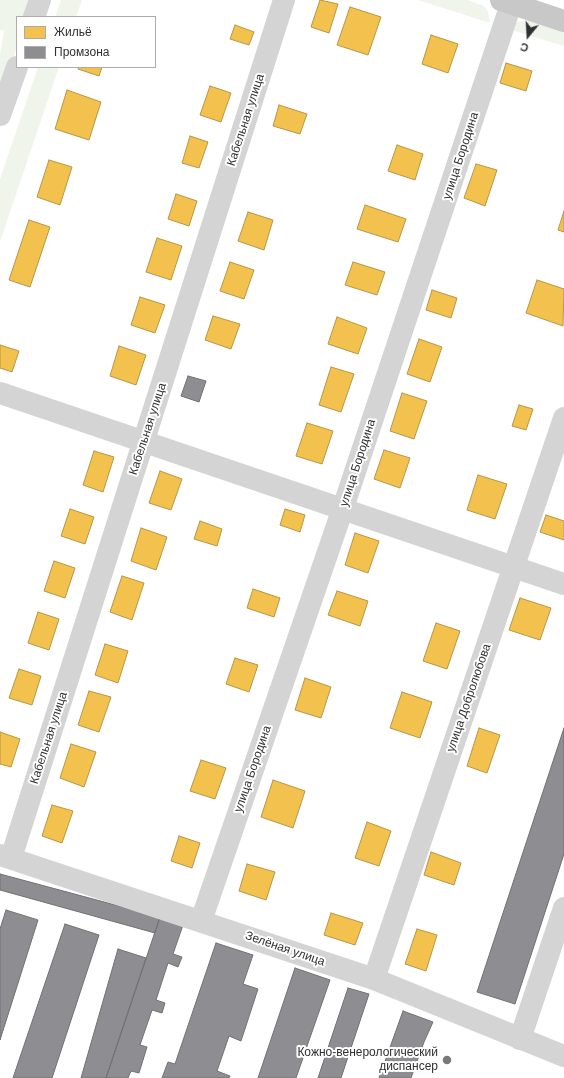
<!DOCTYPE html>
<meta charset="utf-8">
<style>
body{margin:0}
#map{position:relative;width:564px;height:1078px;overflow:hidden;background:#fff;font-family:Arial,sans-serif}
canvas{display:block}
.legend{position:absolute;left:16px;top:16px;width:140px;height:52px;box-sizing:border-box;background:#fff;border:1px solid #acacac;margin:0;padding:5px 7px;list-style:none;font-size:12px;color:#303030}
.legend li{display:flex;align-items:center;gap:8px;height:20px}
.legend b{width:20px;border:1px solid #acacac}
.north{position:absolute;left:508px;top:16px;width:40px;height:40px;-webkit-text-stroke:3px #fff;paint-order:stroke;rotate:198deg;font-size:11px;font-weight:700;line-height:16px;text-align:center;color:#303030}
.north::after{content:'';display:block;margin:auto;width:14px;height:18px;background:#303030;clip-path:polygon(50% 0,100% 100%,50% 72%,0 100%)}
</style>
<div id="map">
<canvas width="564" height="1078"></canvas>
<ul class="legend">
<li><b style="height:11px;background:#f2c14e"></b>Жильё</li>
<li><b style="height:11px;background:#8d8d92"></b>Промзона</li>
</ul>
<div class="north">С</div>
</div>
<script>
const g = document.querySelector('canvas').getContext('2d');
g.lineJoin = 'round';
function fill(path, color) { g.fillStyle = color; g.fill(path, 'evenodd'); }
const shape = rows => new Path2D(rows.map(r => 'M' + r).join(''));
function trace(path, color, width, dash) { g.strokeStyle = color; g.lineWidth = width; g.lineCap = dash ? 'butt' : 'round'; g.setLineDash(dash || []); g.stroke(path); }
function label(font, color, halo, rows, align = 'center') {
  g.font = font + ' Arial,sans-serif'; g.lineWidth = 4; g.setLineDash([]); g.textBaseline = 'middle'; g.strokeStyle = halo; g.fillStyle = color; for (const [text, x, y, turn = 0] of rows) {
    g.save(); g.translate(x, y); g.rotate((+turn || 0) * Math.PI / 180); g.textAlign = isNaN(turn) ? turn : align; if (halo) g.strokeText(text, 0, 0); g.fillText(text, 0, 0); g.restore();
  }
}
fill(shape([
 [0,0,33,0,27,17,17,17,17,47,0,96,0,54,4,31,0,30],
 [61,0,82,0,76,17,55,17],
 [418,0,468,0,484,6,488,12,490,23],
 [531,20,564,31,564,46,508,29,513,22],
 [38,67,59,67,0,242,0,179]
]), '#f0f5ec');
const homes = shape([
 [320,0,338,4,329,33,311,27,320,0],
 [350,7,381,17,368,55,337,45,350,7],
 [235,25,254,32,249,45,230,39,235,25],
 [431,35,458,44,448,73,422,64,431,35],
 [506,63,532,71,526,91,500,83,506,63],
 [79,67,102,67,99,76,78,69,79,67],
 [210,86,231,93,221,122,200,115,210,86],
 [67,90,101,102,89,140,55,129,67,90],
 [279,105,307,114,300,134,273,126,279,105],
 [190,136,208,142,199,168,182,163,190,136],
 [397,145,423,154,415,180,388,171,397,145],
 [49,160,72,167,60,205,37,197,49,160],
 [476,164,497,170,485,206,464,198,476,164],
 [176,194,197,201,189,226,168,219,176,194],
 [365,205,406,219,398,242,357,229,365,205],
 [564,211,564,232,558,230,564,211],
 [248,212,273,220,264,250,238,241,248,212],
 [29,220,50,227,30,287,9,280,29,220],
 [157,238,182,246,171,280,146,272,157,238],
 [230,262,254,270,244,299,220,291,230,262],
 [353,262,385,272,377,295,345,285,353,262],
 [537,280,564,289,563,326,526,313,537,280],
 [432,290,457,298,451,318,426,310,432,290],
 [140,297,165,305,155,333,131,325,140,297],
 [213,316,240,324,231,349,205,340,213,316],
 [337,317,367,328,358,354,328,344,337,317],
 [419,339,442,347,430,382,407,374,419,339],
 [0,345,19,351,12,372,0,368,0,345],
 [119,346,146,355,136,385,110,376,119,346],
 [331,367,354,374,341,412,319,405,331,367],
 [402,393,427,401,414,439,390,431,402,393],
 [519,405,533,409,526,430,512,426,519,405],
 [307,423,333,431,322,464,296,456,307,423],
 [384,450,410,458,400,488,374,479,384,450],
 [94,451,114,457,103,492,83,485,94,451],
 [160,471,182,479,171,510,149,503,160,471],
 [478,475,507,484,495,519,467,510,478,475],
 [70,509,94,517,85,544,61,536,70,509],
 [285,509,305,515,300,532,280,525,285,509],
 [546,515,564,521,564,540,540,532,546,515],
 [200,521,222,529,217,546,194,539,200,521],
 [141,528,167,537,156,570,131,561,141,528],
 [355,533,379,541,368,573,345,565,355,533],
 [54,561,75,568,65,598,44,591,54,561],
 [122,576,144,583,132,620,110,612,122,576],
 [253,589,280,598,274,617,247,608,253,589],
 [337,591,368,601,360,626,328,615,337,591],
 [520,598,551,608,540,640,509,630,520,598],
 [38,612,59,619,49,650,28,643,38,612],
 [436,623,460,631,447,669,423,661,436,623],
 [105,644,128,651,118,683,95,675,105,644],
 [235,658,258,665,249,692,226,684,235,658],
 [19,669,41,676,32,705,9,698,19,669],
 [305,678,331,687,321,718,295,710,305,678],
 [89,691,111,697,99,732,78,725,89,691],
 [402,692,432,702,420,738,390,728,402,692],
 [479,728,500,735,487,773,467,766,479,728],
 [0,732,20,739,11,767,0,764,0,732],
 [71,744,96,752,84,787,60,778,71,744],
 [201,760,226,768,215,799,190,791,201,760],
 [273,780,305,791,293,828,261,817,273,780],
 [52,805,73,811,62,843,42,836,52,805],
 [367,822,391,831,379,866,355,858,367,822],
 [179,836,200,843,192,868,171,861,179,836],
 [431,852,461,863,454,885,424,875,431,852],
 [247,864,275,872,266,900,239,891,247,864],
 [331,913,363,923,355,945,324,935,331,913],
 [417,929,437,935,426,971,405,964,417,929]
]);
fill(homes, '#f2c14e');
trace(homes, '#b89645', 1);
const industry = shape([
 [188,376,206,381,199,402,181,396,188,376],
 [564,728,564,854,515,1004,477,992,564,728],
 [0,874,160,917,155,933,0,890,0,874],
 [6,910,38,920,0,1040,0,929,6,910],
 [160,917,183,925,173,954,182,957,178,967,168,963,156,1000,165,1003,162,1013,152,1010,140,1045,147,1047,139,1073,131,1071,128,1078,106,1078,160,917],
 [65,924,99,935,52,1078,13,1078,65,924],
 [216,943,253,955,243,984,258,989,241,1041,229,1036,217,1071,230,1076,229,1078,162,1078,168,1062,175,1064,216,943],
 [118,949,146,958,106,1078,81,1078,118,949],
 [295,968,330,980,296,1078,258,1078,295,968],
 [348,988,369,994,341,1078,318,1078,348,988],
 [403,1011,433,1022,424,1042,411,1078,379,1078,403,1011]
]);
fill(industry, '#8d8d92');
trace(industry, '#717175', 1);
trace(shape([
 [34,17,40,0],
 [0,115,17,67],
 [0,393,564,584],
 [0,855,374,979,564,1056],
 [11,858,284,0],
 [201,921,343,508,511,4],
 [374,979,564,418],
 [520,1039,564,908]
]), '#d4d4d4', 22);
trace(shape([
 [501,0,564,21]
]), '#c8c8c8', 22);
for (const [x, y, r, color] of [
 [447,1060,5,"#787878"]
]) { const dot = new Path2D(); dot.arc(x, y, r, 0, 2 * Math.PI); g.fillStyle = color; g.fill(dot); trace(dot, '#fff', 1.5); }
label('12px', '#303030', '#fff', [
 ["Кабельная улица",246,120,-72],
 ["улица Бородина",461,156,-72],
 ["Кабельная улица",148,429,-72],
 ["улица Бородина",358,463,-72],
 ["улица Добролюбова",469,698,-71],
 ["Кабельная улица",49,738,-72],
 ["улица Бородина",253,769,-71],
 ["Зелёная улица",285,949,19]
]);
label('12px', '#303030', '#fff', [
 ["Кожно-венерологический",438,1053],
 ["диспансер",438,1067]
], 'right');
</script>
